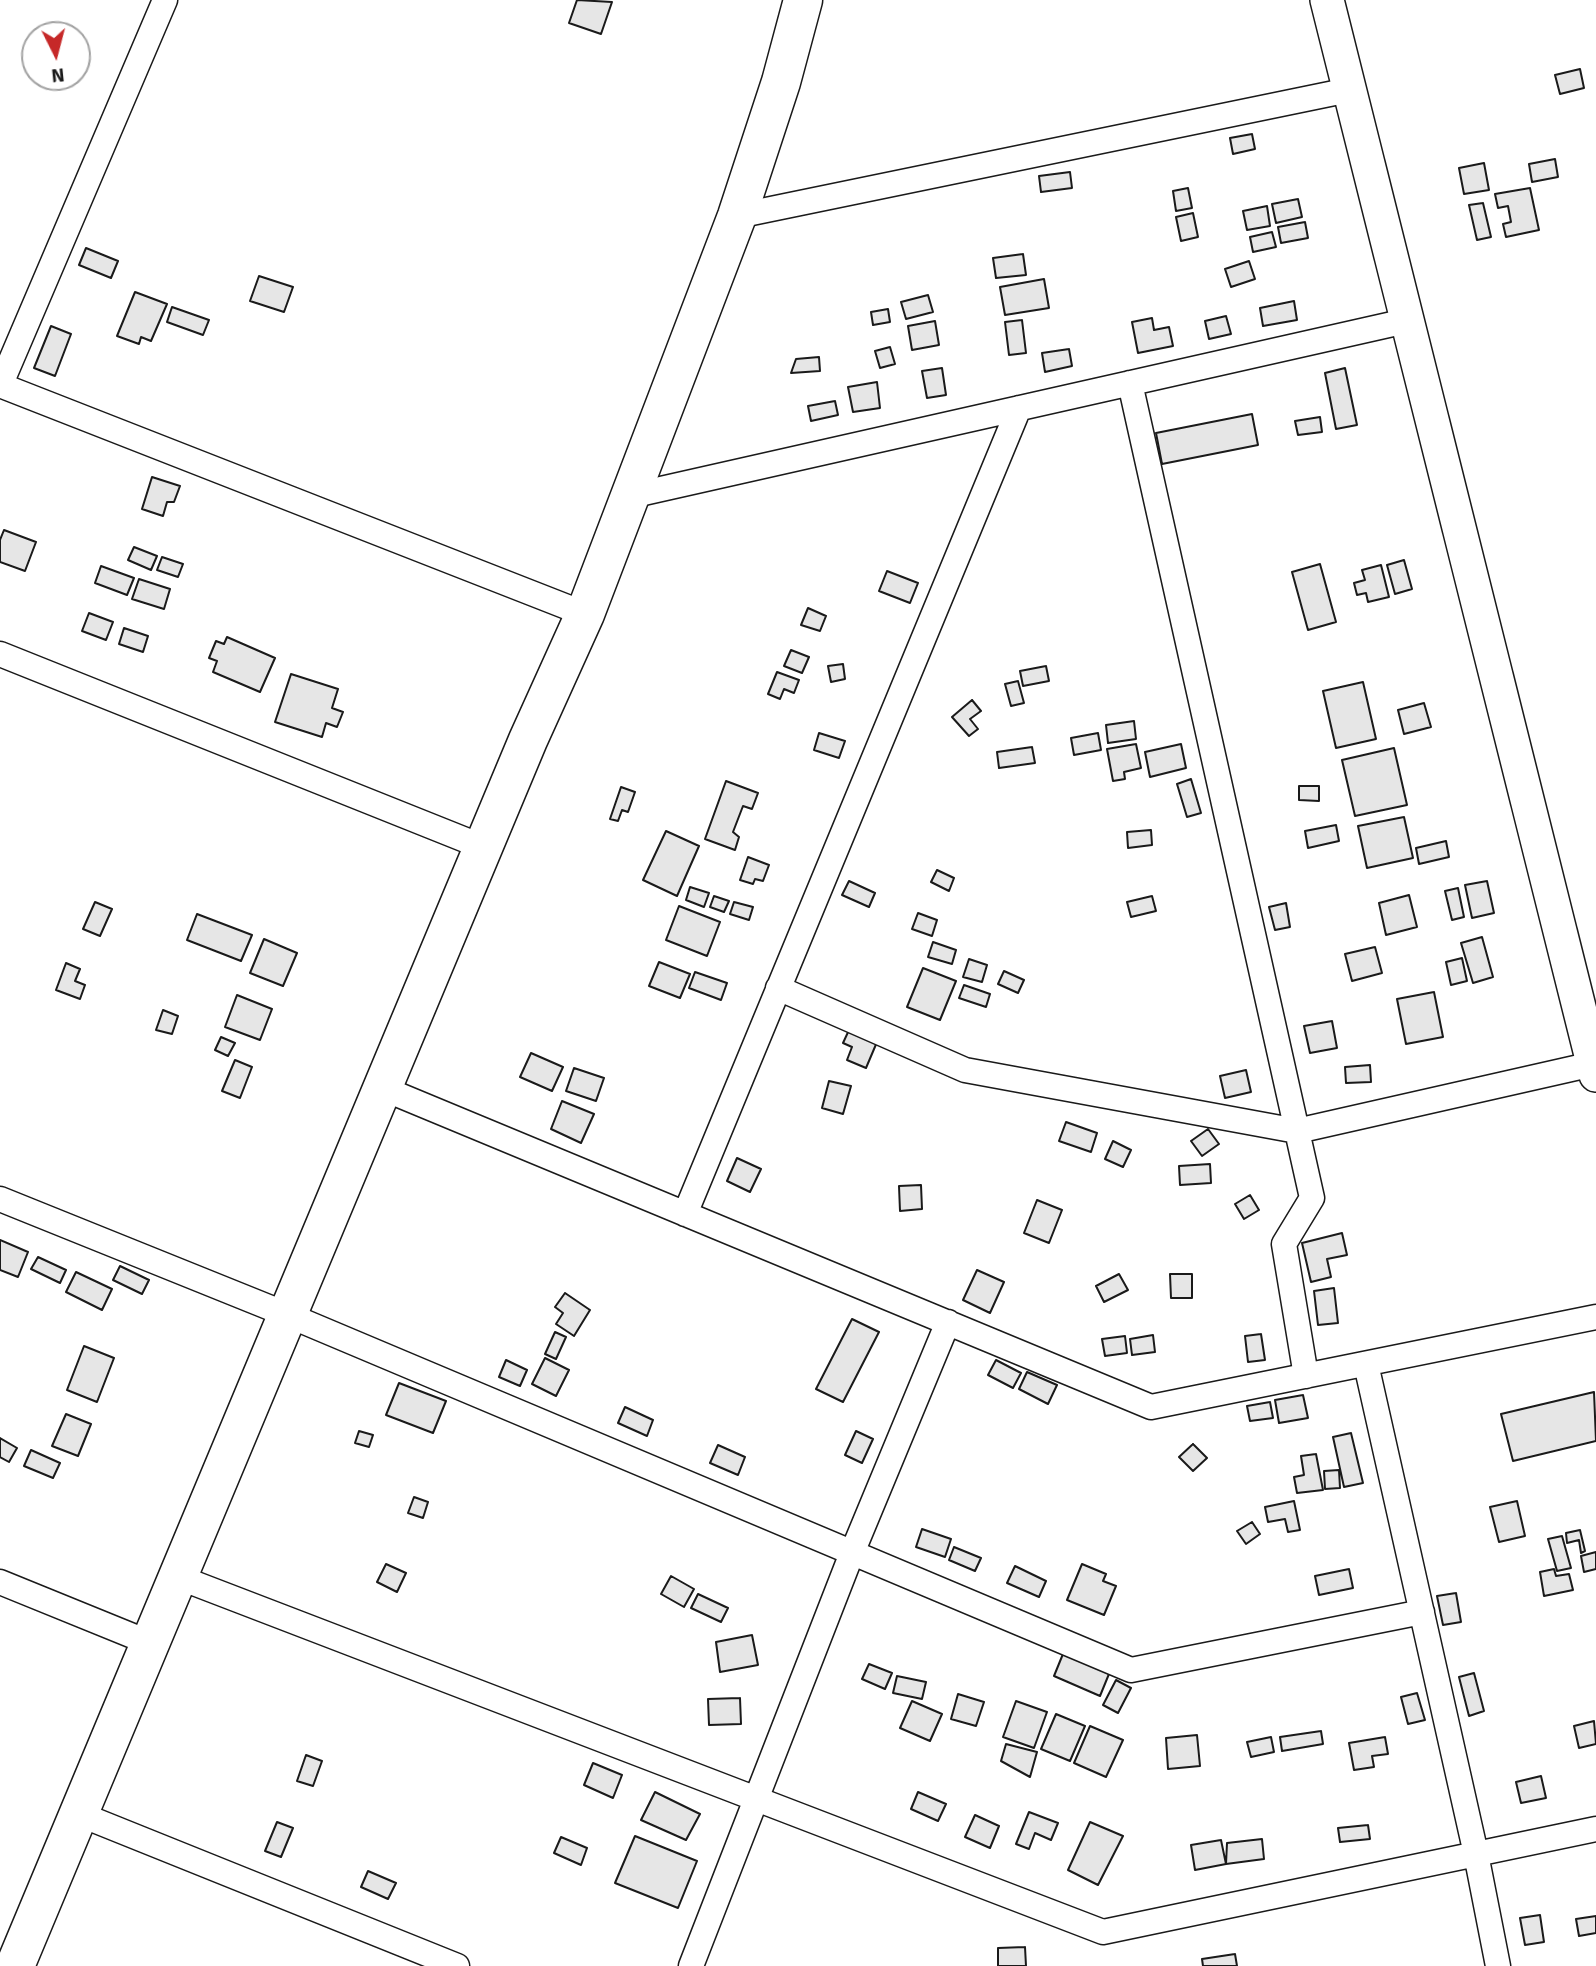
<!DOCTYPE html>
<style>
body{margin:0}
#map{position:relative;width:1596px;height:1966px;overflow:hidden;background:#fff;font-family:Signika,sans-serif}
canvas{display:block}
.north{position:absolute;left:21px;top:21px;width:70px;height:70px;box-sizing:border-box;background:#fff;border:2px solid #a3a3a3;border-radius:50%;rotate:174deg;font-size:19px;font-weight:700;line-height:28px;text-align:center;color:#1a1a1a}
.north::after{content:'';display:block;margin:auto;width:24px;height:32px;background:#c62828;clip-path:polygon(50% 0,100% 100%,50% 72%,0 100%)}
</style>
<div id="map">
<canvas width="1596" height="1966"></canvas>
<div class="north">N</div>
</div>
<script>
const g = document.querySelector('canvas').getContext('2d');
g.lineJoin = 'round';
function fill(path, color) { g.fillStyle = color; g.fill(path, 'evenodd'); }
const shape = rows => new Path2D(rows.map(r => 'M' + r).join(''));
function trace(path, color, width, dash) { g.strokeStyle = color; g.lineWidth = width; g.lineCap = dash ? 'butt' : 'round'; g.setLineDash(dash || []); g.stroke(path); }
const building = shape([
 [577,0,612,2,601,34,569,23,577,0],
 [1580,69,1584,88,1560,94,1555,75,1580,69],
 [1252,134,1255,149,1233,154,1230,138,1252,134],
 [1555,159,1558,177,1532,182,1529,164,1555,159],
 [1484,163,1489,190,1464,194,1459,168,1484,163],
 [1070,172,1072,188,1041,192,1039,176,1070,172],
 [1188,188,1192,208,1176,211,1173,191,1188,188],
 [1530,188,1539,230,1506,237,1503,224,1511,222,1508,206,1498,208,1495,194,1530,188],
 [1298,199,1302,217,1276,223,1272,204,1298,199],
 [1483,203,1491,237,1477,240,1469,205,1483,203],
 [1267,206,1270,226,1247,230,1243,211,1267,206],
 [1193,213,1198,237,1181,241,1176,217,1193,213],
 [1305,222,1308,238,1281,243,1278,227,1305,222],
 [1272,232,1276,247,1253,252,1250,237,1272,232],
 [86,248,118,261,111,278,79,265,86,248],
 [1023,254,1026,275,996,278,993,258,1023,254],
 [1249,261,1255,279,1231,287,1225,269,1249,261],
 [259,276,293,287,284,312,250,301,259,276],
 [1044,279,1049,308,1005,315,1000,287,1044,279],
 [135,292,167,304,151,341,141,337,139,344,117,336,135,292],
 [928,295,933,312,906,319,901,302,928,295],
 [1294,301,1297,320,1263,326,1260,308,1294,301],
 [172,307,209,320,203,335,167,322,172,307],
 [888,309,890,322,873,325,871,312,888,309],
 [1226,316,1231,334,1209,339,1205,321,1226,316],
 [1152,318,1154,330,1169,327,1173,346,1138,353,1132,322,1152,318],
 [1022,320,1026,353,1009,355,1005,322,1022,320],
 [935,321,939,345,912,350,908,326,935,321],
 [51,326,71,334,55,376,34,368,51,326],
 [890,347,895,364,880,368,875,351,890,347],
 [1069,349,1072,366,1045,372,1042,353,1069,349],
 [819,357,820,371,791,373,796,359,819,357],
 [942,368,946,395,927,398,922,371,942,368],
 [1345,368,1357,425,1336,429,1325,373,1345,368],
 [877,382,880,408,853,412,848,387,877,382],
 [835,401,838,415,811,421,808,406,835,401],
 [1252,414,1258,445,1162,464,1156,433,1252,414],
 [1320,417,1322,432,1298,435,1295,421,1320,417],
 [152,477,180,486,174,502,167,502,163,516,142,509,152,477],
 [4,530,36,542,25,571,0,562,0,540,4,530],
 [134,547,157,556,151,570,128,560,134,547],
 [162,557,183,564,178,577,157,570,162,557],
 [1404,560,1412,589,1395,594,1387,565,1404,560],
 [1320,564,1336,622,1308,630,1292,572,1320,564],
 [1381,565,1389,597,1368,602,1366,593,1357,595,1354,583,1365,580,1362,570,1381,565],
 [101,566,134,578,127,595,95,583,101,566],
 [887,571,918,583,910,603,879,591,887,571],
 [139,579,170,589,164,609,132,599,139,579],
 [808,608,826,616,820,631,801,625,808,608],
 [89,613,113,622,106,640,82,631,89,613],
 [124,628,148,636,143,652,119,644,124,628],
 [227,637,275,658,260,692,213,672,217,661,209,658,216,641,224,644,227,637],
 [791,650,809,657,802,673,784,666,791,650],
 [843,664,845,679,831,682,828,666,843,664],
 [1046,666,1049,681,1023,686,1020,671,1046,666],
 [777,672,799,680,794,693,784,689,780,699,768,694,777,672],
 [291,674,338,689,332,708,343,712,337,727,326,723,322,737,275,722,291,674],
 [1018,681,1024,703,1011,706,1005,684,1018,681],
 [1363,682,1376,739,1336,748,1323,691,1363,682],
 [972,700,981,711,970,719,978,729,969,736,952,717,972,700],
 [1424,703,1431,727,1404,734,1398,710,1424,703],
 [1134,721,1136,739,1108,743,1106,725,1134,721],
 [819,733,845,741,839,758,814,750,819,733],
 [1098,733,1101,750,1074,755,1071,738,1098,733],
 [1136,744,1141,768,1124,772,1125,779,1113,781,1107,749,1136,744],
 [1181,744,1186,768,1150,777,1145,752,1181,744],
 [1032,747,1035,763,999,768,997,752,1032,747],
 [1394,748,1407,805,1355,816,1342,760,1394,748],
 [1191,779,1201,813,1187,817,1177,784,1191,779],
 [726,781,758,793,752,809,743,806,733,832,739,837,735,850,705,839,726,781],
 [1299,786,1319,786,1319,801,1299,800,1299,786],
 [621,787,635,792,628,812,622,810,618,821,610,819,621,787],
 [1404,817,1413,858,1367,868,1358,826,1404,817],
 [1336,825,1339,841,1308,848,1305,831,1336,825],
 [1151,830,1152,845,1128,848,1127,832,1151,830],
 [666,831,699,846,677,896,643,880,666,831],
 [1446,841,1449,857,1419,864,1416,848,1446,841],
 [748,857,769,865,763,881,755,879,753,884,740,880,748,857],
 [937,870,954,878,949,891,931,882,937,870],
 [849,881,875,893,869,907,842,895,849,881],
 [1487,881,1494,913,1472,918,1465,885,1487,881],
 [690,887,709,893,704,907,686,900,690,887],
 [1458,888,1464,917,1452,920,1445,891,1458,888],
 [1409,895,1417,927,1386,935,1379,903,1409,895],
 [714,896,729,901,724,912,710,907,714,896],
 [1152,896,1156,911,1131,917,1127,902,1152,896],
 [95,902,112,909,100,936,83,929,95,902],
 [734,902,753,907,749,920,730,914,734,902],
 [1286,903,1290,927,1275,930,1269,907,1286,903],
 [679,906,720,922,707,956,666,940,679,906],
 [918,913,937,920,932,936,912,929,918,913],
 [197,914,252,935,241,961,187,940,197,914],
 [1482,937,1493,977,1473,983,1461,943,1482,937],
 [264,939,297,953,283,986,250,973,264,939],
 [933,942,956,950,952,964,928,957,933,942],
 [1375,947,1382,973,1352,981,1345,954,1375,947],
 [1462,958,1467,981,1451,985,1446,962,1462,958],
 [969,959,987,965,982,982,963,977,969,959],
 [659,962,690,974,680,998,649,986,659,962],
 [66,963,80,969,75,981,85,985,80,999,56,990,66,963],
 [923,968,956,981,940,1020,907,1007,923,968],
 [1004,971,1024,980,1018,993,998,984,1004,971],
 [695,972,727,983,721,1000,689,988,695,972],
 [964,985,990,994,986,1007,959,998,964,985],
 [1434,992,1443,1037,1406,1044,1397,999,1434,992],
 [237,995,272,1009,260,1040,225,1027,237,995],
 [163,1010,178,1016,172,1034,156,1030,163,1010],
 [1332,1021,1337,1048,1310,1053,1304,1026,1332,1021],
 [849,1030,877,1042,866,1068,847,1060,852,1047,843,1043,849,1030],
 [221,1037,235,1043,228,1056,215,1050,221,1037],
 [531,1053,563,1067,552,1091,520,1077,531,1053],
 [235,1060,252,1067,240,1098,222,1091,235,1060],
 [1370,1065,1371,1082,1346,1083,1345,1067,1370,1065],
 [574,1068,604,1078,596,1101,566,1091,574,1068],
 [1246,1070,1251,1092,1225,1098,1220,1076,1246,1070],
 [829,1081,851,1086,843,1114,822,1108,829,1081],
 [562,1101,594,1114,581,1143,551,1129,562,1101],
 [1066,1122,1097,1133,1091,1152,1059,1141,1066,1122],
 [1208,1129,1219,1144,1202,1156,1191,1141,1208,1129],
 [1113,1141,1131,1150,1123,1167,1105,1159,1113,1141],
 [737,1158,761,1169,750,1192,727,1181,737,1158],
 [1210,1164,1211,1183,1180,1185,1179,1166,1210,1164],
 [921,1185,922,1209,900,1211,899,1186,921,1185],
 [1250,1195,1259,1210,1244,1219,1235,1204,1250,1195],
 [1037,1200,1062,1210,1049,1243,1024,1233,1037,1200],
 [1342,1233,1347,1255,1327,1259,1331,1277,1311,1282,1302,1243,1342,1233],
 [0,1240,28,1252,18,1277,0,1270,0,1240],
 [38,1257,66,1270,60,1283,31,1269,38,1257],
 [120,1266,149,1280,142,1294,113,1280,120,1266],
 [977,1270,1004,1282,990,1313,963,1300,977,1270],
 [76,1272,112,1289,102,1310,66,1292,76,1272],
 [1119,1274,1128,1290,1104,1302,1096,1286,1119,1274],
 [1170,1274,1192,1274,1192,1298,1171,1298,1170,1274],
 [1334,1288,1338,1323,1318,1325,1314,1291,1334,1288],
 [565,1293,590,1310,574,1336,556,1324,563,1313,555,1307,565,1293],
 [852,1319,879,1332,843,1402,816,1389,852,1319],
 [555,1332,566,1337,556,1359,545,1354,555,1332],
 [1261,1334,1265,1360,1248,1362,1245,1336,1261,1334],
 [1153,1335,1155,1352,1132,1355,1130,1339,1153,1335],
 [1125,1336,1127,1353,1105,1356,1102,1339,1125,1336],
 [84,1346,114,1358,97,1402,67,1390,84,1346],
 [545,1358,569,1370,556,1396,532,1384,545,1358],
 [506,1360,527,1370,520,1386,499,1377,506,1360],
 [996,1360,1021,1373,1013,1388,988,1375,996,1360],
 [1027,1372,1057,1385,1048,1404,1019,1389,1027,1372],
 [399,1383,446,1401,433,1433,386,1415,399,1383],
 [1594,1392,1596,1441,1513,1461,1501,1414,1594,1392],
 [1303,1395,1308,1418,1279,1423,1275,1400,1303,1395],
 [1270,1402,1273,1418,1250,1421,1247,1406,1270,1402],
 [625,1407,653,1420,647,1436,618,1423,625,1407],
 [66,1414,91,1424,78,1456,52,1446,66,1414],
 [359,1431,373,1435,369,1447,355,1443,359,1431],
 [856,1431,873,1439,862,1463,845,1455,856,1431],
 [1351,1433,1363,1483,1344,1487,1333,1437,1351,1433],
 [0,1438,17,1448,9,1462,0,1457,0,1438],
 [1193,1444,1207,1458,1193,1471,1179,1457,1193,1444],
 [718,1445,745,1457,738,1475,710,1463,718,1445],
 [31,1450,60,1463,53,1478,24,1466,31,1450],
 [1316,1454,1323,1490,1297,1493,1294,1477,1304,1475,1301,1456,1316,1454],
 [1339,1470,1340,1488,1325,1489,1324,1471,1339,1470],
 [414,1497,428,1502,423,1518,408,1513,414,1497],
 [1294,1501,1300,1530,1288,1532,1285,1519,1268,1522,1265,1507,1294,1501],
 [1517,1501,1525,1536,1499,1542,1490,1507,1517,1501],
 [1252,1522,1260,1534,1246,1544,1237,1531,1252,1522],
 [922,1529,951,1539,945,1557,916,1547,922,1529],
 [1580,1530,1585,1551,1581,1553,1579,1540,1567,1543,1566,1533,1580,1530],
 [1562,1536,1571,1568,1557,1571,1548,1539,1562,1536],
 [954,1547,981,1558,975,1571,949,1560,954,1547],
 [1596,1552,1596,1569,1584,1572,1581,1556,1596,1552],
 [386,1564,406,1573,397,1592,377,1582,386,1564],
 [1082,1564,1106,1574,1103,1581,1116,1586,1104,1615,1067,1600,1082,1564],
 [1015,1566,1046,1581,1039,1597,1007,1583,1015,1566],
 [1349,1569,1353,1588,1319,1595,1315,1576,1349,1569],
 [1554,1569,1556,1576,1569,1574,1573,1590,1544,1596,1540,1572,1554,1569],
 [671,1576,694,1589,684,1607,661,1594,671,1576],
 [1456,1593,1461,1622,1443,1625,1437,1596,1456,1593],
 [698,1594,728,1608,721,1622,691,1608,698,1594],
 [752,1635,758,1665,720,1672,716,1642,752,1635],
 [1065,1649,1111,1669,1100,1696,1054,1676,1065,1649],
 [869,1664,892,1673,885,1689,862,1679,869,1664],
 [1474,1673,1484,1711,1469,1716,1459,1677,1474,1673],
 [897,1676,926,1682,922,1699,893,1693,897,1676],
 [1116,1680,1131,1688,1118,1713,1103,1705,1116,1680],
 [1417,1693,1425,1720,1408,1724,1401,1697,1417,1693],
 [958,1694,984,1702,976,1726,951,1719,958,1694],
 [740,1698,741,1724,709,1725,708,1699,740,1698],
 [912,1701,942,1714,930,1741,900,1728,912,1701],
 [1016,1701,1047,1712,1034,1748,1003,1737,1016,1701],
 [1056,1714,1085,1726,1070,1761,1041,1749,1056,1714],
 [1594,1721,1596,1744,1579,1748,1574,1726,1594,1721],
 [1090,1726,1123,1740,1106,1777,1074,1763,1090,1726],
 [1321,1731,1323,1744,1282,1751,1280,1737,1321,1731],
 [1197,1735,1200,1766,1168,1769,1166,1738,1197,1735],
 [1271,1737,1274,1752,1251,1757,1247,1742,1271,1737],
 [1385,1737,1388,1754,1372,1756,1374,1767,1354,1770,1349,1743,1385,1737],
 [1006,1744,1037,1752,1030,1777,1001,1761,1006,1744],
 [306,1755,322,1761,313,1786,297,1781,306,1755],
 [593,1763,622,1775,613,1798,584,1785,593,1763],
 [1541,1776,1546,1798,1521,1803,1516,1782,1541,1776],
 [655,1792,700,1814,686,1840,641,1820,655,1792],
 [918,1792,946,1804,938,1821,911,1809,918,1792],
 [1029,1812,1058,1823,1051,1840,1035,1833,1029,1849,1016,1844,1029,1812],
 [975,1815,999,1826,990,1848,965,1837,975,1815],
 [277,1822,293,1828,281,1857,265,1851,277,1822],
 [1090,1822,1123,1836,1098,1885,1068,1870,1090,1822],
 [1368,1825,1370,1839,1340,1842,1338,1828,1368,1825],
 [635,1836,697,1861,678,1908,615,1883,635,1836],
 [561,1837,587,1848,581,1865,554,1853,561,1837],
 [1262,1839,1264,1859,1226,1864,1227,1843,1262,1839],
 [1221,1840,1226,1864,1195,1870,1191,1845,1221,1840],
 [368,1871,396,1883,388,1899,361,1887,368,1871],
 [1540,1915,1544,1942,1525,1945,1520,1918,1540,1915],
 [1596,1916,1596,1933,1579,1936,1576,1919,1596,1916],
 [1025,1947,1026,1966,998,1966,998,1948,1025,1947],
 [1235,1954,1237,1966,1203,1966,1202,1959,1235,1954]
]);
fill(building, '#e6e6e6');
trace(building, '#1a1a1a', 2);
const minor = shape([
 [737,216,1349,90],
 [1130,383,1312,1198,1284,1244,1306,1376],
 [0,385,585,614],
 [0,386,165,0],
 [630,496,1406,321],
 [0,654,483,847],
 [778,988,965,1070,1297,1131,1593,1064],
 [382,1088,1151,1407,1596,1317],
 [0,1199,288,1315,1131,1670,1422,1612],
 [685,1214,1019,408],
 [1366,1364,1476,1854,1498,1966],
 [178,1577,1103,1932,1596,1829],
 [0,1582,150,1643],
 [79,1814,457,1966],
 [691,1966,852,1553,948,1322]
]);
const secondary = shape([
 [1327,0,1596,1075]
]);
const primary = shape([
 [15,1966,528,740,585,614,737,216,781,82,803,0]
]);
trace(minor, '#1a1a1a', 27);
trace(secondary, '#1a1a1a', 36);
trace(primary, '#1a1a1a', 41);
trace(minor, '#fff', 24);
trace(secondary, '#fff', 33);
trace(primary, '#fff', 38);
</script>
